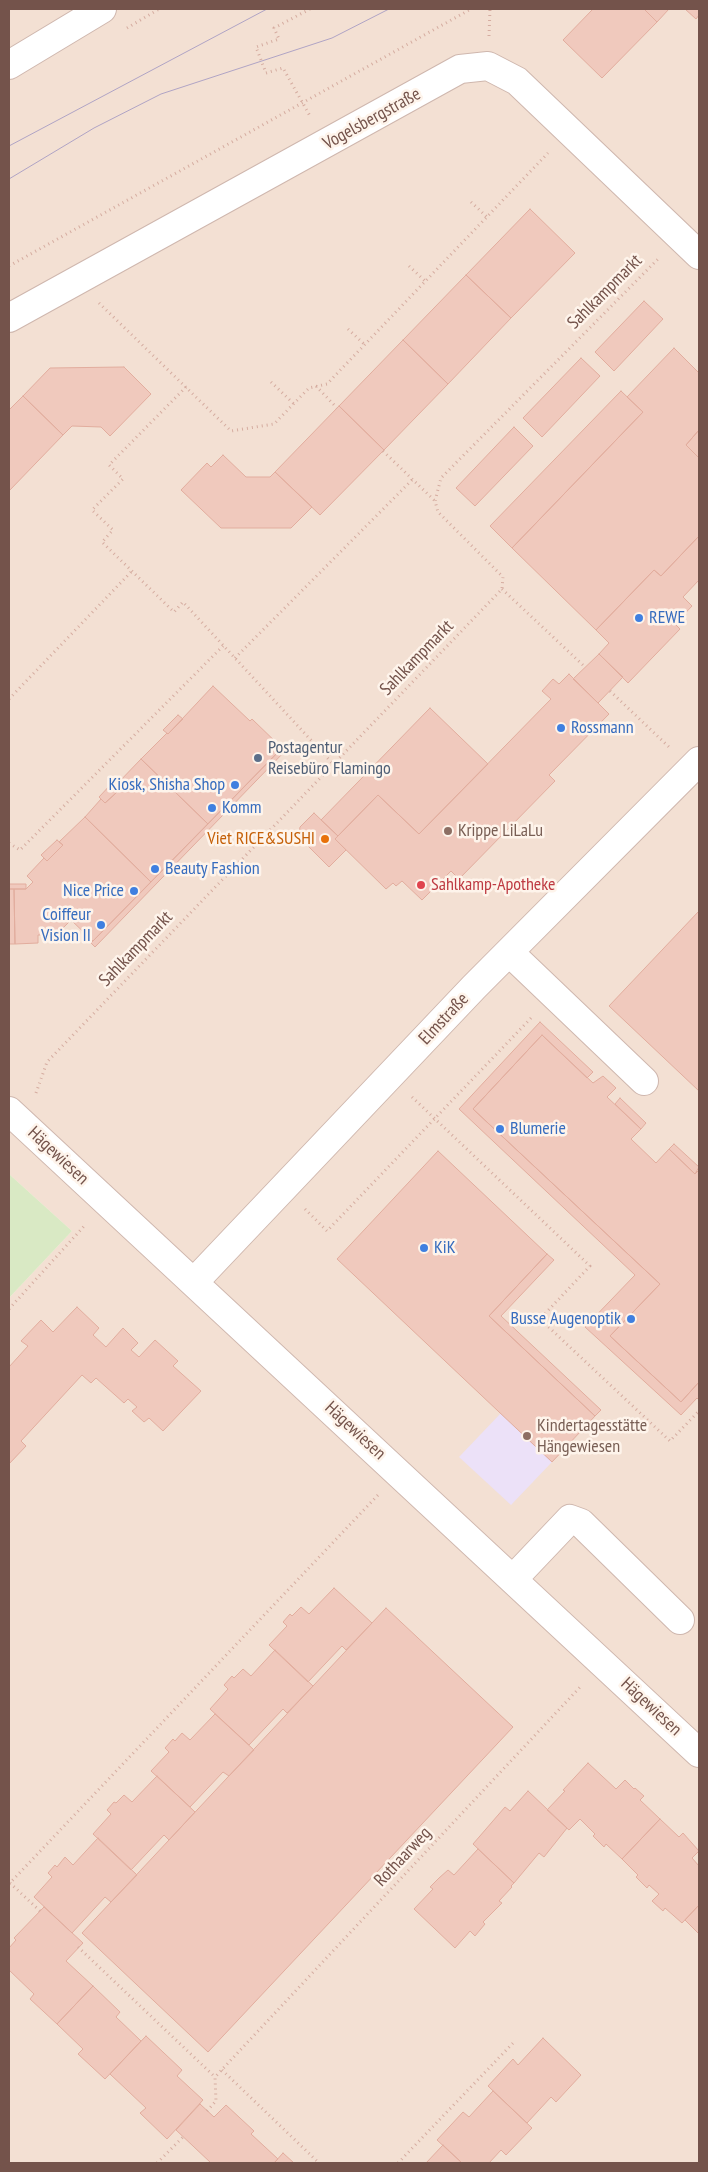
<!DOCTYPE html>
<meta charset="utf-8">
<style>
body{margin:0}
#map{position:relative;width:708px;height:2172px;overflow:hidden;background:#fcefe5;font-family:"PT Sans Narrow",sans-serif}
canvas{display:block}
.frame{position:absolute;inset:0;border:10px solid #74534b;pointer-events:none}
</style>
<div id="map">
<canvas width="708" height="2172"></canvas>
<div class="frame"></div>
</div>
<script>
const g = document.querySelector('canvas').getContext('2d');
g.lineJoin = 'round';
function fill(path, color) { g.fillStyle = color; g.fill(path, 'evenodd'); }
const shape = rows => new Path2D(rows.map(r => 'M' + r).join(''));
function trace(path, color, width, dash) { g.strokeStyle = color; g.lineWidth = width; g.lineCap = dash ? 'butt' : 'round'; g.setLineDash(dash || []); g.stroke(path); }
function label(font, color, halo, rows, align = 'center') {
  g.font = font + ' "PT Sans Narrow",sans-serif'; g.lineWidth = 5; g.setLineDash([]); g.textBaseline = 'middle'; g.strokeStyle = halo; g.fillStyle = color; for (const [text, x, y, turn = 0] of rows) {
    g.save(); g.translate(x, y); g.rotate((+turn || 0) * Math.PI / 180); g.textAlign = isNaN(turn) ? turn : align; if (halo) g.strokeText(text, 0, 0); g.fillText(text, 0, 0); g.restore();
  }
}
fill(shape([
 [9,9,699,9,699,2163,9,2163,9,1298,72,1231,9,1174]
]), '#f3e0d3');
fill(shape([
 [501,1413,552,1462,511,1505,459,1457]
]), '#ece1f8');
fill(shape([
 [9,1174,72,1231,9,1298]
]), '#d9e9c4');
const building = shape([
 [593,9,644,9,657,22,602,78,563,40,593,9],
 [644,9,669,9,657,22,644,9],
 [685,9,699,9,699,15,696,19,685,9],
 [530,209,575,253,511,318,466,275,530,209],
 [466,275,511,318,448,384,403,340,466,275],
 [644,301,663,319,614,371,595,352,644,301],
 [403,340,448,384,384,450,339,406,403,340],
 [674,348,699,373,699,430,686,445,699,458,699,536,661,576,654,570,596,630,512,548,643,412,627,397,674,348],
 [581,358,600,376,542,437,523,418,581,358],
 [124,367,151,394,110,436,101,427,72,426,63,435,23,396,50,368,124,367],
 [621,391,643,412,512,548,490,526,621,391],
 [23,396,63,435,9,491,9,410,23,396],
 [339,406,384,450,320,515,275,472,339,406],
 [514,427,533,446,475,506,456,488,514,427],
 [699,430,699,458,686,445,699,430],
 [223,455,246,477,270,477,275,472,312,507,291,528,221,528,181,490,207,463,211,467,223,455],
 [699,536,699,580,683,597,692,606,675,624,680,629,628,683,599,654,609,643,596,630,654,570,661,576,699,536],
 [599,654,623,677,598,703,573,679,599,654],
 [569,674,609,714,549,775,555,781,459,879,451,871,422,900,402,881,396,886,393,883,386,889,335,839,378,795,419,834,551,699,542,691,553,679,559,684,569,674],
 [213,686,250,721,252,719,282,748,208,824,141,759,167,733,168,734,213,686],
 [430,708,488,764,419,834,378,795,338,836,321,820,430,708],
 [178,715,183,719,168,734,163,730,178,715],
 [284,746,287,749,95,947,91,943,284,746],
 [141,759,208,824,151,882,85,817,101,799,105,803,113,796,121,788,117,784,141,759],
 [114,781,121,788,105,803,99,797,114,781],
 [314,813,338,836,335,839,346,850,329,867,301,839,299,833,300,827,314,813],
 [85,817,151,882,93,941,71,920,56,935,38,935,38,943,15,944,14,889,26,889,33,882,27,876,44,858,47,861,63,845,59,842,85,817],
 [57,840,63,845,47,861,41,855,57,840],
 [9,884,26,884,26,889,9,889,9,884],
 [9,889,14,889,15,944,9,944,9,889],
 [699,911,699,1091,609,1006,699,911],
 [540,1022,593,1072,587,1078,542,1035,473,1109,660,1284,610,1336,681,1402,699,1382,699,1400,697,1398,681,1415,585,1327,635,1275,459,1109,540,1022],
 [542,1035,593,1083,603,1076,616,1088,607,1097,641,1129,631,1139,656,1163,669,1149,695,1174,699,1170,699,1382,681,1402,610,1336,660,1284,473,1109,542,1035],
 [620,1098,646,1123,641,1129,615,1104,620,1098],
 [674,1144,699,1167,695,1174,669,1149,674,1144],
 [438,1151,547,1254,489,1316,595,1416,552,1462,337,1259,438,1151],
 [547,1254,554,1260,501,1316,601,1410,595,1416,489,1316,547,1254],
 [77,1307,99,1328,93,1335,106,1347,123,1328,138,1343,131,1350,139,1357,155,1340,178,1361,173,1366,201,1391,163,1431,149,1418,144,1422,132,1411,137,1407,128,1399,124,1403,96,1378,91,1383,82,1375,21,1441,26,1446,9,1464,9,1367,28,1346,21,1341,41,1320,53,1332,77,1307],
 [334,1588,372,1623,346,1650,342,1646,308,1682,269,1645,287,1626,283,1622,290,1614,292,1616,301,1607,309,1614,334,1588],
 [386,1608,513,1727,208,2052,82,1933,386,1608],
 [275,1650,313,1686,287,1713,283,1709,249,1745,210,1709,228,1689,224,1685,232,1676,234,1678,243,1669,251,1676,275,1650],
 [215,1714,254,1750,229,1776,223,1772,190,1807,151,1771,169,1752,165,1748,173,1739,175,1741,182,1733,190,1740,215,1714],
 [588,1763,616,1789,625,1780,634,1789,635,1788,644,1796,640,1800,660,1819,622,1859,606,1844,604,1847,593,1836,595,1834,580,1819,569,1830,547,1810,565,1791,563,1790,588,1763],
 [157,1776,195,1812,169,1840,164,1835,131,1870,93,1834,111,1814,107,1810,114,1802,116,1803,124,1795,132,1802,157,1776],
 [528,1791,567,1828,544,1857,539,1853,514,1883,473,1844,505,1807,510,1811,528,1791],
 [660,1819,679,1837,683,1833,699,1851,692,1858,699,1866,699,1905,682,1923,665,1908,663,1911,652,1901,659,1894,649,1885,647,1888,636,1877,638,1875,622,1859,660,1819],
 [98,1838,137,1875,111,1902,105,1897,72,1933,34,1897,52,1877,48,1873,55,1865,57,1867,65,1857,73,1865,98,1838],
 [478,1849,514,1883,511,1886,512,1887,499,1901,502,1903,483,1922,485,1924,475,1936,470,1931,455,1948,414,1909,433,1889,430,1887,439,1878,448,1870,454,1875,478,1849],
 [699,1905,699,1934,685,1920,699,1905],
 [44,1907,83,1943,66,1961,93,1986,57,2024,30,1999,34,1994,9,1970,9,1948,16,1940,14,1938,44,1907],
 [93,1986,120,2012,116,2017,141,2041,105,2079,78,2054,83,2049,57,2024,93,1986],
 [146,2036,182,2070,177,2076,203,2100,167,2139,140,2113,146,2108,110,2074,146,2036],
 [543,2038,581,2075,556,2102,551,2097,527,2123,488,2086,513,2059,518,2065,543,2038],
 [493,2091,532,2128,506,2155,501,2150,489,2163,462,2163,437,2140,463,2112,469,2117,493,2091],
 [200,2104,214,2117,226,2105,254,2131,251,2134,278,2159,274,2163,211,2163,176,2130,200,2104],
 [443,2145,462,2163,426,2163,443,2145],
 [283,2153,294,2163,274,2163,283,2153]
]);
fill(building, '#f0c9bd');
trace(building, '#e2ad9e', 1);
const minor = shape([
 [9,65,102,9],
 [9,318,460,69,488,66,517,81,699,255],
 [509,952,644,1081],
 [9,1111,699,1753],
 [194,1282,474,987,699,761],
 [513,1579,570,1519,581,1523,680,1620]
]);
trace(minor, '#cfb7ae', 30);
trace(shape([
 [310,9,274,28,279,39,256,47,266,73,283,68,310,116],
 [127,28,159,9],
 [489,36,490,9],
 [471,202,487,217],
 [9,266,471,9],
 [409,266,425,281],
 [99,303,231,431,274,424,309,388,327,384,548,153],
 [348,329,364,344],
 [271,382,294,404],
 [316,386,337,408],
 [186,387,109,465,123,479,92,510,113,530,102,542,174,612,183,602,334,765],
 [383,451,435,501],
 [502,589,585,667],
 [235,658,412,480],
 [610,691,669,747],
 [9,699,132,571],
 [9,843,20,850,223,646],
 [36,1093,47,1062,502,589,503,577,438,512,435,501,441,478,659,258],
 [412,1097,590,1266,540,1319,670,1441,699,1411],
 [305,1209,327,1231,533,1016],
 [9,1309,86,1224],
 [10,1883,40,1911],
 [9,1884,378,1495],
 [78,1947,215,2077],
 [222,2070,319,2163],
 [207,2111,216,2101,215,2077,582,1685],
 [157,2163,183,2137],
 [398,2163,514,2042]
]), '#d5aca0', 3, [1, 4]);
trace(minor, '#fff', 28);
trace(shape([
 [9,146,267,9],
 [9,179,94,128,161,94,332,38,389,9]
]), '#b0a4c5', 1);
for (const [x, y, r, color] of [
 [639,618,5,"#3f7fe0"],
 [561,728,5,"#3f7fe0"],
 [258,758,5,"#5c6f8a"],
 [235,785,5,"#3f7fe0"],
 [212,808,5,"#3f7fe0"],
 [448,831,5,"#8d6e63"],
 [325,839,5,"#e8710a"],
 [155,869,5,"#3f7fe0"],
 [421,885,5,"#e0444e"],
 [134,891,5,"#3f7fe0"],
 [101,925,5,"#3f7fe0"],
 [500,1129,5,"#3f7fe0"],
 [424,1248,5,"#3f7fe0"],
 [631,1319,5,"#3f7fe0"],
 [527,1436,5,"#8d6e63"]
]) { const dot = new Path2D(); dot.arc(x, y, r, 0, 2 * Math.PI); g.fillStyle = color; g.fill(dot); trace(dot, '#fef4eb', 2); }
label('18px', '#74534b', '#fef4eb', [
 ["Vogelsbergstraße",372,119,-29],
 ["Sahlkampmarkt",605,292,-45],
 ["Sahlkampmarkt",417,658,-46],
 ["Sahlkampmarkt",136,949,-46],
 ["Elmstraße",444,1019,-47],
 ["Hägewiesen",58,1156,43],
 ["Hägewiesen",355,1431,43],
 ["Hägewiesen",651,1707,43],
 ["Rothaarweg",403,1857,-47]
]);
label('18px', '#366cbe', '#fef4eb', [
 ["REWE",649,618],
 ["Rossmann",571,728],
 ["Kiosk, Shisha Shop",225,785,"right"],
 ["Komm",222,808],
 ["Beauty Fashion",165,869],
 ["Nice Price",124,891,"right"],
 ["Coiffeur",91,915,"right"],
 ["Vision II",91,936,"right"],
 ["Blumerie",510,1129],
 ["KiK",434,1248],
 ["Busse Augenoptik",621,1319,"right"]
], 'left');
label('18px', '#4e5e75', '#fef4eb', [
 ["Postagentur",268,748],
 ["Reisebüro Flamingo",268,769]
], 'left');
label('18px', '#785e54', '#fef4eb', [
 ["Krippe LiLaLu",458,831],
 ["Kindertagesstätte",537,1426],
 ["Hängewiesen",537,1447]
], 'left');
label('18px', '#c56008', '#fef4eb', [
 ["Viet RICE&SUSHI",315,839]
], 'right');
label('18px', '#be3a42', '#fef4eb', [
 ["Sahlkamp-Apotheke",431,885]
], 'left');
</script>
